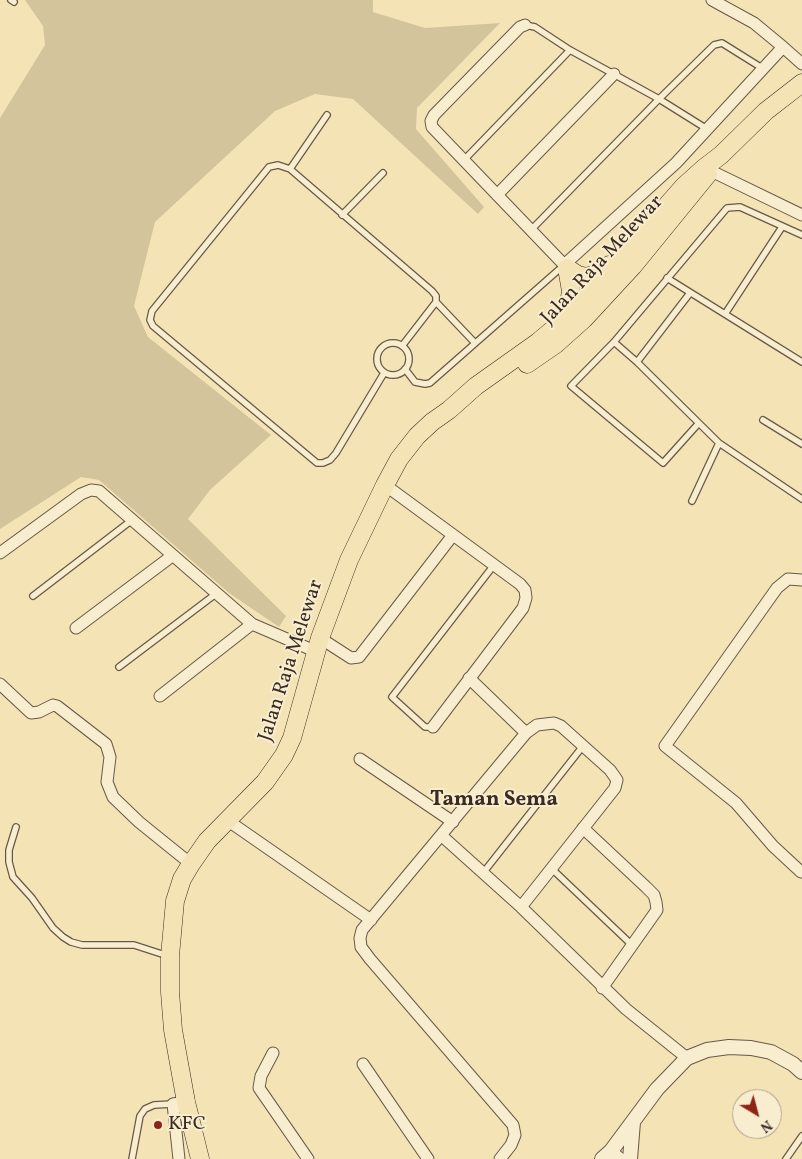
<!DOCTYPE html>
<style>
body{margin:0}
#map{position:relative;width:802px;height:1159px;overflow:hidden;background:#f4e4b5;font-family:Vollkorn,serif}
canvas{display:block}
.north{position:absolute;left:732px;top:1089px;width:50px;height:50px;box-sizing:border-box;background:#f8edcf;border:1px solid #ac9f8a;border-radius:50%;rotate:143deg;font-size:14px;font-weight:700;line-height:20px;text-align:center;color:#3a2a23}
.north::after{content:'';display:block;margin:auto;width:18px;height:22px;background:#8f2418;clip-path:polygon(50% 0,100% 100%,50% 72%,0 100%)}
</style>
<div id="map">
<canvas width="802" height="1159"></canvas>
<div class="north">N</div>
</div>
<script>
const g = document.querySelector('canvas').getContext('2d');
g.lineJoin = 'round';
function fill(path, color) { g.fillStyle = color; g.fill(path, 'evenodd'); }
const shape = rows => new Path2D(rows.map(r => 'M' + r).join(''));
function trace(path, color, width, dash) { g.strokeStyle = color; g.lineWidth = width; g.lineCap = dash ? 'butt' : 'round'; g.setLineDash(dash || []); g.stroke(path); }
function label(font, color, halo, rows, align = 'center') {
  g.font = font + ' Vollkorn,serif'; g.lineWidth = 4; g.setLineDash([]); g.textBaseline = 'middle'; g.strokeStyle = halo; g.fillStyle = color; for (const [text, x, y, turn = 0] of rows) {
    g.save(); g.translate(x, y); g.rotate((+turn || 0) * Math.PI / 180); g.textAlign = isNaN(turn) ? turn : align; if (halo) g.strokeText(text, 0, 0); g.fillText(text, 0, 0); g.restore();
  }
}
fill(shape([
 [25,0,373,0,373,12,425,28,500,23,417,108,416,129,484,207,478,214,353,99,315,94,275,111,155,222,134,306,148,337,271,435,210,490,188,519,286,616,279,627,229,593,99,480,81,477,0,529,0,118,45,45,43,26]
]), '#d4c49c');
const service = shape([
 [11,0,14,2],
 [525,25,535,27,570,50,659,99,707,129],
 [464,160,570,50],
 [290,169,327,115],
 [342,215,383,173],
 [531,230,659,99,714,45,722,43,762,68],
 [667,278,802,362],
 [436,302,475,343],
 [725,314,782,227],
 [614,342,637,362,719,443,802,499],
 '377 359a16 16 0 1 1 32 0a16 16 0 1 1-32 0Z',
 [637,362,690,293],
 [405,369,415,382,425,384,430,383,563,266],
 [384,373,336,453,330,460,323,463,317,463,153,326,150,320,152,311,269,167,278,165,290,169,432,291,436,296,436,302,402,346],
 [763,420,802,444],
 [698,424,663,463,571,386,614,342,727,208,740,207,802,235],
 [692,501,719,443],
 [33,596,132,520],
 [119,667,217,593],
 [433,727,425,727,392,697,494,565],
 [16,827,9,850,9,862,13,877,32,898,53,928,63,937,71,942,82,945,134,945,168,956],
 [551,868,633,946],
 [483,873,583,746],
 [132,1159,140,1116,145,1109,154,1105,173,1104],
 [786,1159,802,1136]
]);
const minor = shape([
 [712,0,754,23,783,47,802,64],
 [525,25,520,27,434,115,431,121,432,127,572,273],
 [705,168,802,215],
 [497,195,614,74],
 [564,265,676,163,783,47],
 [385,485,520,584,525,590,526,598,523,608,433,727],
 [0,553,81,494,91,490,99,491,252,624,317,652],
 [76,628,172,556],
 [320,638,351,658,359,657,453,535],
 [469,678,526,733],
 [0,684,31,713,39,712,53,705,57,706,106,744,110,757,107,782,113,797,139,822,191,864],
 [160,696,252,624],
 [360,759,453,822],
 [227,820,371,920],
 [583,828,646,887,654,895,656,902,657,910,602,988],
 [442,836,521,907,626,1009,687,1058],
 [801,872,773,846,736,803,665,746,777,588,788,579,802,580],
 [273,1053,261,1076,259,1088,308,1159],
 [363,1064,428,1159],
 [611,1151,621,1159],
 [179,1159,173,1104,186,1102],
 [500,1159,511,1145,515,1135,513,1125,370,959,361,947,360,938,362,930,526,733,537,725,554,723,561,726,610,770,617,780,615,788,521,907]
]);
const tertiary = shape([
 [602,1159,611,1151,657,1089,687,1058,707,1050,729,1047,751,1048,771,1052,793,1064,802,1072],
 [630,1159,633,1122]
]);
const trunk = shape([
 [567,268,578,275,586,277,597,274,609,265],
 [561,317,569,304,571,291,567,268],
 [527,364,556,344,584,319,633,266,708,174],
 [200,1159,186,1102,173,1030,170,992,170,956,175,901,182,879,191,864,207,841,265,782,284,755,292,738,320,638,349,560,385,485,399,459,417,436,432,422,449,410,476,386,538,342,569,316,684,186,704,168,721,155,766,111,802,83]
]);
trace(service, '#685848', 8);
trace(minor, '#685848', 13);
trace(tertiary, '#685848', 16);
trace(trunk, '#3a2a23', 19);
trace(service, '#f8edcf', 5.5);
trace(minor, '#f8edcf', 11);
trace(tertiary, '#f8edcf', 14);
trace(trunk, '#f4e4b5', 18);
for (const [x, y, r, color] of [
 [158,1125,5,"#8f2418"]
]) { const dot = new Path2D(); dot.arc(x, y, r, 0, 2 * Math.PI); g.fillStyle = color; g.fill(dot); trace(dot, '#f8edcf', 2); }
label('20px', '#3a2a23', '#f8edcf', [
 ["Jalan Raja Melewar",603,261,-47],
 ["Jalan Raja Melewar",292,661,-72]
]);
label('20px', '#3a2a23', '#f8edcf', [
 ["KFC",168,1125]
], 'left');
label('bold 21px', '#3a2a23', '#f8edcf', [
 ["Taman Sema",494,801]
]);
</script>
